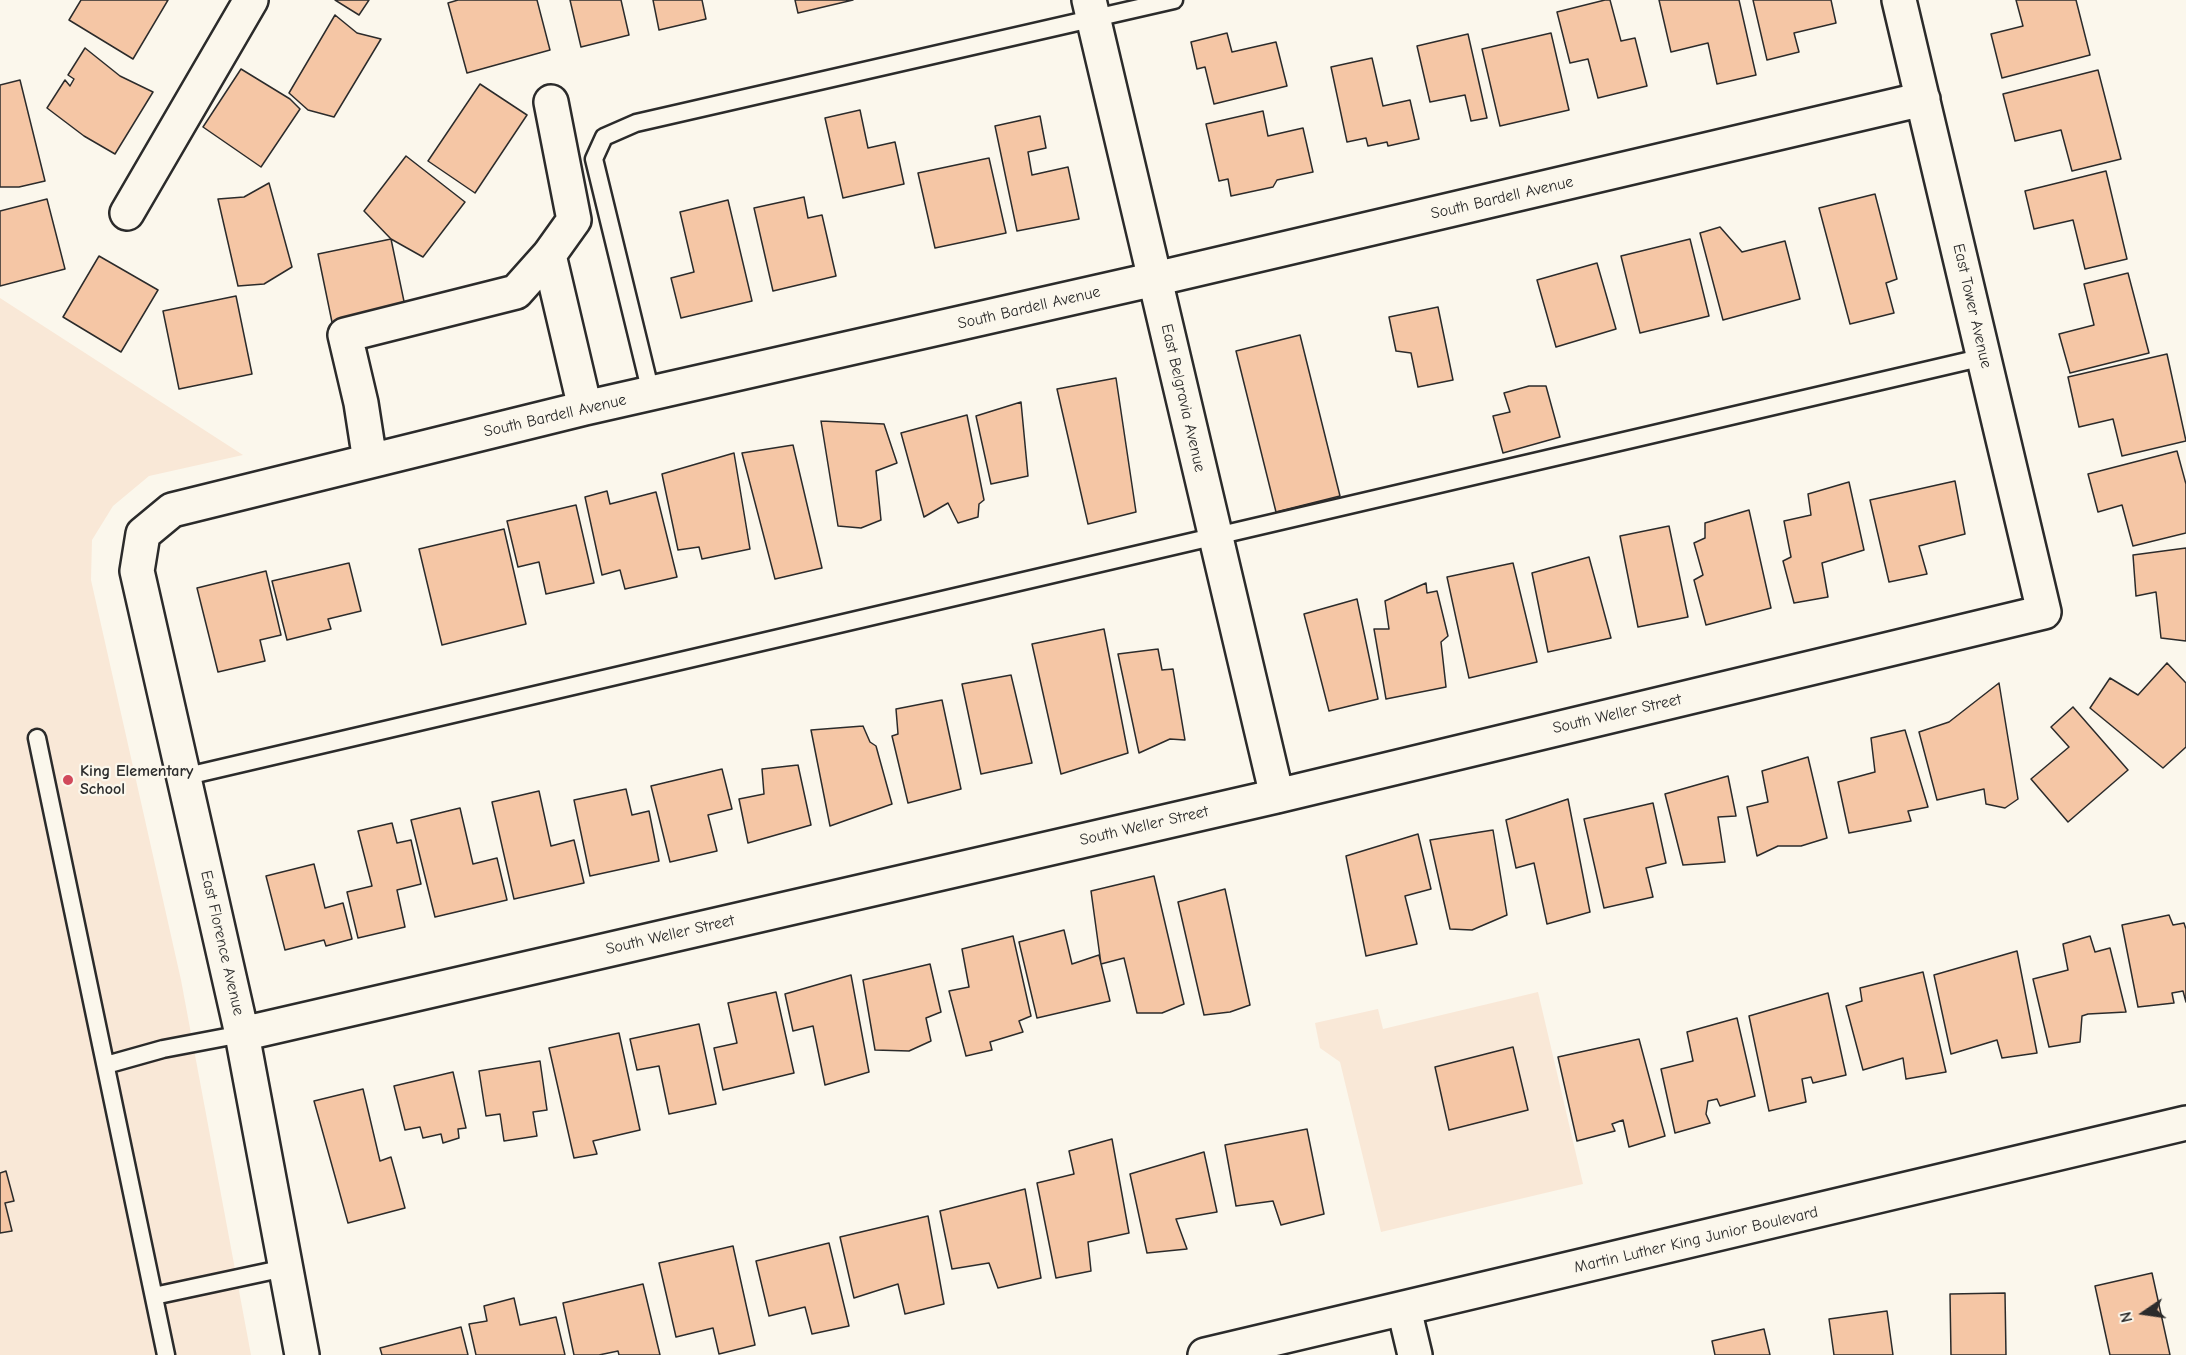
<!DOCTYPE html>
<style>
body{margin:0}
#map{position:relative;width:2186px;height:1355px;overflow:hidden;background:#fbf7ec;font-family:"Comic Neue",sans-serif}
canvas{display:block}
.north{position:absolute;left:2114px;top:1283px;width:60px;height:60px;-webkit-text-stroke:4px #fbf7ec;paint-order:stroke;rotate:257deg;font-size:16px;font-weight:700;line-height:24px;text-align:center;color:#2b2b2b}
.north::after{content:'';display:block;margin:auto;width:21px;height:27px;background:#2b2b2b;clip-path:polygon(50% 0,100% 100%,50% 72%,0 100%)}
</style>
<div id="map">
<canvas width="2186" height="1355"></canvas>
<div class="north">N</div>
</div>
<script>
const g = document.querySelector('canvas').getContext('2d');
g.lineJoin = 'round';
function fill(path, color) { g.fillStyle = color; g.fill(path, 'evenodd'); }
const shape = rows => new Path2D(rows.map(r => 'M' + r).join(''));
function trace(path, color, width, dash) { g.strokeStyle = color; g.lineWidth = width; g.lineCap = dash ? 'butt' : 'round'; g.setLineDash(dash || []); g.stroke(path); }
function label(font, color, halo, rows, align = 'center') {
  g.font = font + ' "Comic Neue",sans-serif'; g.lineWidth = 4.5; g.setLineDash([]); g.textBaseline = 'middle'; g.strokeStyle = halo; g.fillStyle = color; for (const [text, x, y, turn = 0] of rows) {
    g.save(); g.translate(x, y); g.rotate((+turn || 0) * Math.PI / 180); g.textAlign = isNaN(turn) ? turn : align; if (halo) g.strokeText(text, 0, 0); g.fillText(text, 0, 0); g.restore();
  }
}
fill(shape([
 [0,298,243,455,149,476,113,506,92,540,91,580,181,980,251,1355,0,1355],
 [1538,992,1583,1184,1381,1232,1340,1062,1320,1048,1315,1023,1378,1009,1383,1029]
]), '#f9e8d7');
const building = shape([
 [81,0,168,0,133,59,69,20,81,0],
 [335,0,369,0,359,15,335,0],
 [458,0,537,0,550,50,467,73,448,3,458,0],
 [570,0,621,0,629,35,581,47,570,0],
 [653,0,702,0,706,19,659,30,653,0],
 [795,0,853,0,798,13,795,0],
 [1605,0,1610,0,1621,41,1635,38,1647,86,1598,98,1588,59,1570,63,1557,12,1605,0],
 [1659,0,1739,0,1756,75,1717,84,1708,43,1671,52,1659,0],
 [1753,0,1831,0,1836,23,1794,33,1799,52,1767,60,1753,0],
 [2016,0,2076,0,2090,55,2002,78,1991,34,2023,26,2016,0],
 [335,15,357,33,381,39,334,117,308,110,289,93,335,15],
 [1227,33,1232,52,1276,42,1287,86,1214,104,1205,67,1197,69,1191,42,1227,33],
 [1551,33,1569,110,1500,126,1482,49,1551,33],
 [1468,34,1487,118,1471,121,1465,95,1430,102,1417,46,1468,34],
 [85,48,120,76,153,92,115,154,84,136,47,108,65,80,70,86,74,79,68,75,85,48],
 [1372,58,1383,106,1410,100,1419,139,1388,146,1387,142,1368,146,1366,138,1347,142,1331,67,1372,58],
 [241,69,290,99,300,109,261,167,203,127,241,69],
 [2098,70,2121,159,2072,171,2061,130,2015,141,2003,94,2098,70],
 [20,80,45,181,19,187,0,187,0,85,20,80],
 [480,84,527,115,475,193,428,161,480,84],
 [860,110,868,148,895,142,904,184,843,198,825,118,860,110],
 [1263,111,1268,136,1303,128,1313,172,1277,180,1273,187,1231,196,1228,179,1219,181,1206,124,1263,111],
 [1040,116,1046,148,1028,152,1032,175,1068,167,1079,219,1017,231,995,126,1040,116],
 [406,156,465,202,423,257,391,239,364,211,406,156],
 [989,158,1006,233,935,248,918,173,989,158],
 [2106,171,2127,259,2085,269,2073,220,2034,229,2025,191,2106,171],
 [269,183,292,267,264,284,238,286,218,199,244,197,269,183],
 [1875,194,1897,279,1886,283,1894,313,1850,324,1819,208,1875,194],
 [804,197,808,218,822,215,836,276,773,291,754,208,804,197],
 [47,199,65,269,0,286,0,211,47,199],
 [728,200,752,301,681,318,671,278,694,272,680,212,728,200],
 [1720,227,1742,252,1785,241,1800,299,1723,320,1700,233,1720,227],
 [391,239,406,311,333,327,318,254,391,239],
 [1690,239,1709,316,1640,333,1621,256,1690,239],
 [99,256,158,290,121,352,63,317,99,256],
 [1597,263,1616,329,1556,347,1537,280,1597,263],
 [2128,273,2149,353,2070,373,2059,334,2094,325,2084,284,2128,273],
 [236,296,252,374,179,389,163,311,236,296],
 [1438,307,1453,380,1418,387,1411,353,1396,351,1389,317,1438,307],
 [1300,335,1340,496,1276,512,1236,351,1300,335],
 [2167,354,2186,441,2122,456,2113,419,2079,427,2068,377,2167,354],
 [1116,378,1136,512,1088,524,1057,389,1116,378],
 [1529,386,1546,386,1560,437,1503,453,1493,416,1510,412,1504,393,1529,386],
 [1021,402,1028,476,991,484,976,416,1021,402],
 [967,415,984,500,979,504,978,517,958,523,948,503,924,517,901,433,967,415],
 [821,421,884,424,897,463,876,471,881,520,861,528,838,526,821,421],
 [793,445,822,568,775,579,742,453,793,445],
 [2177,451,2186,484,2186,533,2133,546,2122,505,2098,512,2088,474,2177,451],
 [734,453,750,549,702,559,699,547,678,550,662,474,734,453],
 [1955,481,1965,534,1919,546,1927,574,1889,582,1870,500,1955,481],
 [1849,482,1864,550,1822,563,1828,597,1794,603,1783,561,1791,557,1784,521,1811,515,1808,494,1849,482],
 [607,491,610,504,656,492,677,577,625,589,620,570,602,575,585,497,607,491],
 [576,505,594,583,546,594,539,562,518,567,507,521,576,505],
 [1749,510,1771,608,1706,625,1694,580,1703,575,1694,543,1705,538,1705,523,1749,510],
 [1669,526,1688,617,1638,627,1620,536,1669,526],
 [504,529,526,624,442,645,419,549,504,529],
 [2186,548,2186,641,2161,638,2156,592,2136,596,2133,555,2186,548],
 [1589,557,1611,638,1548,652,1532,573,1589,557],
 [349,563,361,611,328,619,331,629,287,640,272,581,349,563],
 [1513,563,1537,662,1469,678,1447,577,1513,563],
 [266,571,281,635,260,640,265,661,218,672,197,588,266,571],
 [1426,583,1427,593,1437,591,1448,636,1441,642,1446,687,1386,699,1374,629,1389,629,1385,601,1426,583],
 [1357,599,1378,699,1329,711,1304,614,1357,599],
 [1104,629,1128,753,1061,774,1032,644,1104,629],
 [1158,649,1162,670,1173,669,1185,740,1170,739,1139,753,1118,654,1158,649],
 [2167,663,2186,683,2186,747,2163,768,2090,708,2110,678,2138,695,2167,663],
 [1011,675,1032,763,981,774,962,684,1011,675],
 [1999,683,2018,799,2005,808,1986,804,1984,789,1937,800,1919,732,1949,722,1999,683],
 [942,700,961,789,908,803,892,736,898,734,896,709,942,700],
 [2073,707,2128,770,2068,822,2031,779,2069,747,2051,727,2073,707],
 [863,726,870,742,876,746,892,804,830,826,811,730,863,726],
 [1905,730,1928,807,1908,811,1911,821,1849,833,1838,782,1875,772,1871,738,1905,730],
 [1808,757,1827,838,1801,846,1778,846,1757,856,1747,807,1768,802,1762,771,1808,757],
 [798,765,811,825,748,843,739,799,764,794,762,769,798,765],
 [722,769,732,809,708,815,717,851,670,862,651,786,722,769],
 [1728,776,1736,816,1718,817,1725,862,1683,865,1665,794,1728,776],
 [626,789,632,815,649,811,659,861,590,876,574,800,626,789],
 [539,791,551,846,574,840,584,883,514,899,492,802,539,791],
 [1568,799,1590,912,1547,924,1534,863,1516,868,1506,820,1568,799],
 [1653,803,1666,863,1646,868,1653,897,1604,908,1584,819,1653,803],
 [460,808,473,864,497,858,507,900,435,917,411,820,460,808],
 [392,823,397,843,411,840,421,884,397,890,405,927,358,938,347,892,372,886,358,831,392,823],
 [1493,830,1507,915,1472,930,1450,929,1430,840,1493,830],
 [1418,834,1431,889,1405,896,1417,944,1366,956,1346,856,1418,834],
 [314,864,325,908,343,903,352,939,326,946,324,940,285,950,266,876,314,864],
 [1154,876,1184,1004,1162,1013,1137,1013,1124,958,1101,964,1091,891,1154,876],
 [1225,889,1250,1005,1230,1012,1204,1015,1178,902,1225,889],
 [2169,915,2173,925,2184,923,2186,929,2186,1002,2183,991,2172,993,2174,1003,2138,1007,2122,925,2169,915],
 [1064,930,1072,964,1099,955,1110,1001,1037,1018,1019,942,1064,930],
 [1013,936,1031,1016,1019,1021,1023,1032,990,1042,992,1050,966,1056,949,991,969,987,962,949,1013,936],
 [2090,936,2095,952,2110,948,2126,1012,2088,1014,2082,1016,2080,1042,2049,1047,2033,979,2068,970,2063,944,2090,936],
 [2017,951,2037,1053,2002,1058,1997,1040,1951,1054,1934,975,2017,951],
 [930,964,941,1012,926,1018,931,1041,909,1051,875,1050,863,980,930,964],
 [1923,972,1946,1072,1906,1079,1903,1058,1863,1070,1846,1006,1862,1001,1860,988,1923,972],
 [851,975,869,1072,825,1085,813,1026,793,1031,785,994,851,975],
 [776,992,794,1073,723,1090,714,1048,737,1043,728,1003,776,992],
 [1828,993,1846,1075,1813,1083,1811,1077,1802,1079,1806,1102,1769,1111,1749,1016,1828,993],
 [1737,1018,1755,1096,1720,1106,1717,1099,1708,1101,1706,1114,1710,1123,1675,1133,1661,1069,1693,1061,1687,1032,1737,1018],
 [699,1024,716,1104,669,1114,659,1066,637,1070,630,1039,699,1024],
 [619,1033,640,1130,593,1141,597,1154,574,1158,549,1048,619,1033],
 [1639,1039,1665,1136,1629,1147,1623,1120,1612,1124,1615,1131,1577,1141,1558,1057,1639,1039],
 [1513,1047,1528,1110,1449,1130,1435,1067,1513,1047],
 [540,1061,547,1110,533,1112,537,1136,504,1141,500,1114,486,1116,479,1071,540,1061],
 [453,1072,466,1128,458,1129,459,1138,443,1143,441,1134,423,1138,420,1127,405,1130,394,1086,453,1072],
 [363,1089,380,1161,391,1157,405,1208,348,1223,314,1101,363,1089],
 [1307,1129,1324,1214,1281,1225,1273,1201,1236,1206,1225,1145,1307,1129],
 [1112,1139,1129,1233,1088,1242,1091,1271,1056,1278,1037,1183,1074,1174,1069,1151,1112,1139],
 [1204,1152,1217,1212,1176,1219,1187,1249,1147,1253,1130,1174,1204,1152],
 [6,1171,14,1201,5,1203,12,1231,0,1233,0,1173,6,1171],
 [1025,1189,1041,1278,998,1288,989,1263,952,1269,940,1211,1025,1189],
 [928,1216,944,1304,905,1314,898,1284,854,1298,840,1237,928,1216],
 [829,1243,849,1326,812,1334,805,1307,769,1316,756,1261,829,1243],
 [733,1246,755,1345,719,1354,713,1328,676,1337,659,1263,733,1246],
 [2152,1273,2170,1355,2110,1355,2095,1286,2152,1273],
 [643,1284,660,1355,619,1355,618,1351,599,1355,574,1355,563,1303,643,1284],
 [2005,1293,2006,1355,1951,1355,1950,1294,2005,1293],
 [514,1298,520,1325,556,1317,565,1355,476,1355,469,1324,487,1321,484,1306,514,1298],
 [1887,1311,1893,1355,1834,1355,1829,1319,1887,1311],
 [461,1327,468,1355,382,1355,380,1348,461,1327],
 [1764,1329,1770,1355,1715,1355,1712,1341,1764,1329]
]);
fill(building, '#f5c6a5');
trace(building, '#2b2b2b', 1.5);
const service = shape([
 [651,393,594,159,604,137,636,123,1174,0],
 [37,738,166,1355],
 [183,777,1984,357],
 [106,1065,163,1049,242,1034],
 [154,1296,285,1268]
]);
const minor = shape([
 [1089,0,1277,796],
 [127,213,251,0],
 [549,255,585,408],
 [370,461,361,403,345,335,516,292,549,255,574,220,551,102],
 [242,1034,1277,796,2044,612,1899,0],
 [1404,1309,1415,1355],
 [302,1355,242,1034,137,571,143,534,172,510,585,408,1155,279,1923,99]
]);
const tertiary = shape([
 [1205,1355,2186,1123]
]);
trace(service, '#2b2b2b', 21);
trace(minor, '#2b2b2b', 38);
trace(tertiary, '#2b2b2b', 38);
trace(service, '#fbf7ec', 16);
trace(minor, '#fbf7ec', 33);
trace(tertiary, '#fbf7ec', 33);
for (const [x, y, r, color] of [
 [68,780,6,"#d1495b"]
]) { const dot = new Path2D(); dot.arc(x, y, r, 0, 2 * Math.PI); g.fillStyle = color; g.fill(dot); trace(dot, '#fbf7ec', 2); }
label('16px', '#2b2b2b', '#fbf7ec', [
 ["South Bardell Avenue",1502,198,-13],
 ["East Tower Avenue",1972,306,77],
 ["South Bardell Avenue",1029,308,-13],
 ["East Belgravia Avenue",1183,398,77],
 ["South Bardell Avenue",555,416,-13],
 ["South Weller Street",1617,714,-13],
 ["South Weller Street",1144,826,-13],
 ["South Weller Street",670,935,-13],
 ["East Florence Avenue",222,943,77],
 ["Martin Luther King Junior Boulevard",1696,1240,-13]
]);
label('bold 16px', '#2b2b2b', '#fbf7ec', [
 ["King Elementary",80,771],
 ["School",80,789]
], 'left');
</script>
